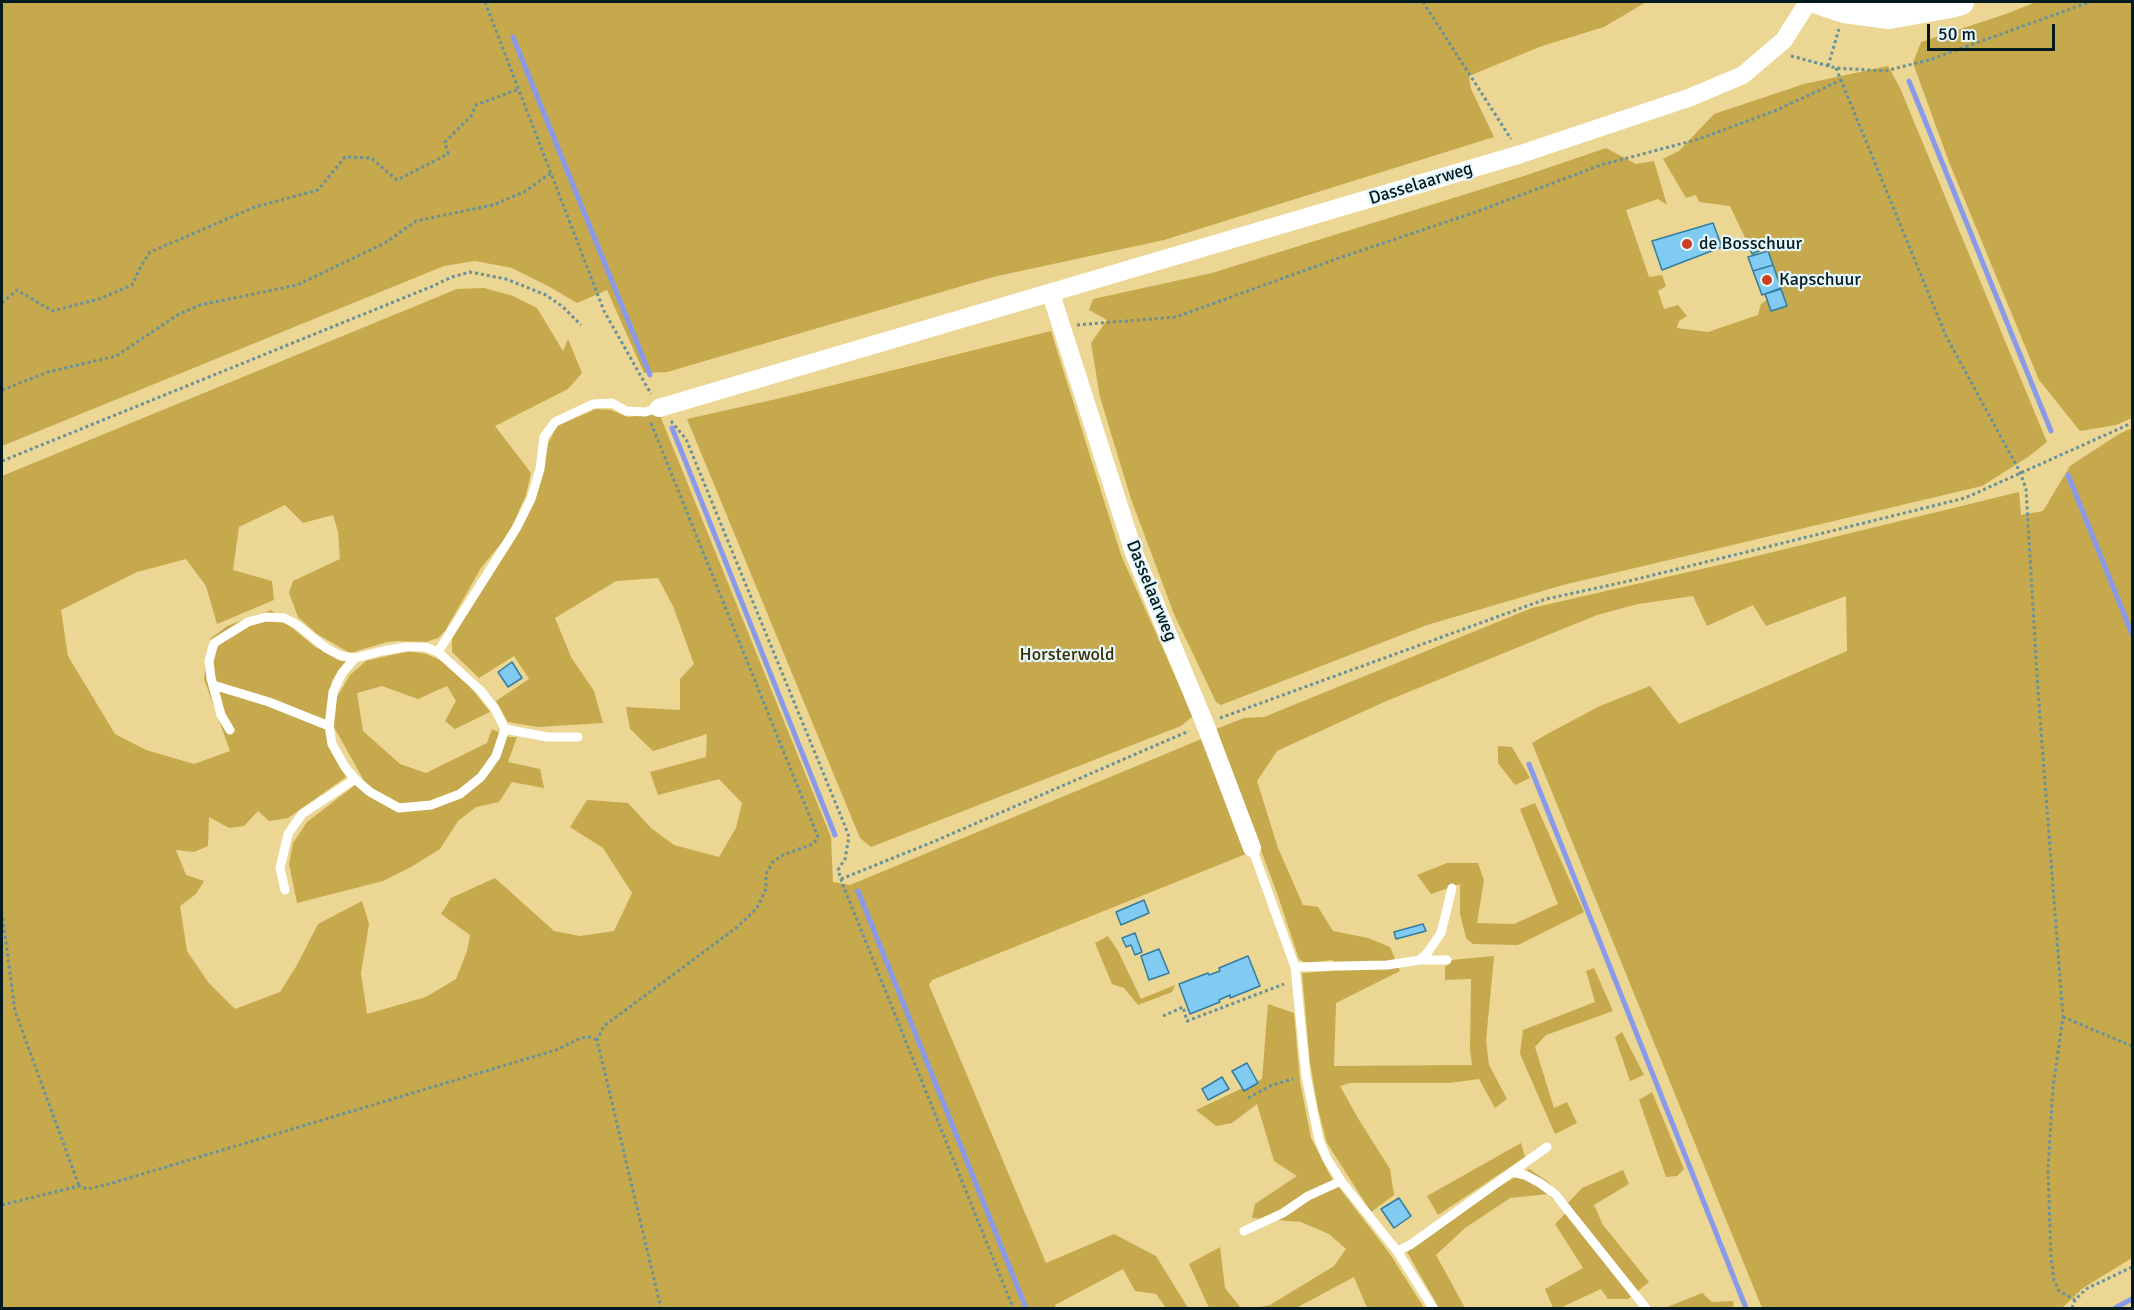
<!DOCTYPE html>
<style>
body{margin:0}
#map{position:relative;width:2134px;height:1310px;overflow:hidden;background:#bcf0fc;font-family:Signika,sans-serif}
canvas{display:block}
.frame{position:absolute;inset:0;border:3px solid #001a20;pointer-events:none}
.scale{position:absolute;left:1927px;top:24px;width:128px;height:27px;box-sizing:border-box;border:3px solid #001a20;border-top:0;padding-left:8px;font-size:18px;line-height:21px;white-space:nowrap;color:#001a20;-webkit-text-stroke:4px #e6f6fa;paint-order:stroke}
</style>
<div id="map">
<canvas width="2134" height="1310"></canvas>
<div class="frame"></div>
<div class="scale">50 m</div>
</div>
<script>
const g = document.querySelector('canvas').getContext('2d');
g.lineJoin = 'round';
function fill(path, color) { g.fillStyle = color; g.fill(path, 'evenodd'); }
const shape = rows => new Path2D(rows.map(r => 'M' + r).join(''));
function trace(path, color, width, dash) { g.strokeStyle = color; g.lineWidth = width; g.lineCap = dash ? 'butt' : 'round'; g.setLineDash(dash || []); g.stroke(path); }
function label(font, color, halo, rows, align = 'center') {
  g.font = font + ' Signika,sans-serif'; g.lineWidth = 4.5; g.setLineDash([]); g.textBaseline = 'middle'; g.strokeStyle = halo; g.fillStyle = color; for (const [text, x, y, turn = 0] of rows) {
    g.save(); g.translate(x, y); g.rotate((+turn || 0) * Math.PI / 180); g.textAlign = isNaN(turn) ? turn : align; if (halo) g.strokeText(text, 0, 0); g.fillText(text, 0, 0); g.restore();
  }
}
fill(shape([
 [2,2,2132,2,2132,1308,2,1308]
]), '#ebd693');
fill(shape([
 [2,2,1646,2,1604,27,1542,46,1469,76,1471,89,1494,137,1164,240,993,277,667,372,644,373,607,290,577,303,550,287,512,268,475,261,444,266,2,446],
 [2036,2,2132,2,2132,418,2116,425,2080,431,2039,380,1949,162,1913,63,1921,42,2006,14],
 [1888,66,1900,88,2047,442,2028,457,1982,486,1563,585,1427,625,1221,705,1216,702,1174,614,1131,499,1100,397,1091,343,1107,320,1089,310,1093,299,1212,273,1524,176,1606,148,1636,164,1654,161,1667,205,1658,199,1626,210,1649,277,1662,275,1666,286,1658,291,1664,309,1678,305,1687,316,1679,321,1677,328,1708,332,1758,315,1761,304,1767,300,1766,294,1781,288,1764,241,1749,246,1730,206,1699,202,1696,195,1686,198,1663,159,1679,151,1714,114,1804,84],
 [484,288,513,296,537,308,563,351,568,339,582,373,568,389,495,426,531,473,526,495,508,535,481,568,445,631,438,638,426,642,399,641,387,642,350,653,317,634,298,617,289,593,293,581,340,559,338,532,333,515,303,523,285,505,239,527,233,570,272,581,274,600,217,624,206,586,186,559,137,572,61,610,68,656,115,734,146,750,194,764,230,751,204,679,210,639,227,626,271,610,315,647,346,661,332,680,326,720,329,748,346,777,288,818,269,821,258,811,244,826,229,828,209,817,208,846,194,852,176,850,186,875,204,881,196,894,180,906,187,951,208,982,235,1009,280,992,297,965,318,924,362,901,369,924,361,973,367,1014,426,997,456,979,467,951,470,935,441,914,451,898,495,878,554,931,580,936,614,931,632,893,603,848,570,827,587,800,628,803,651,828,674,845,719,857,736,828,742,803,719,779,658,795,650,772,706,757,707,734,653,751,630,729,626,707,680,710,680,679,694,664,673,606,658,578,616,581,555,618,571,657,594,691,603,723,538,727,508,722,496,701,529,679,514,656,479,678,452,652,452,639,456,629,515,539,533,505,541,480,548,444,557,426,596,409,611,410,628,417,659,413,831,837,833,882,850,885,1204,738,1246,854,932,980,929,985,1046,1263,1114,1234,1156,1256,1188,1308,1166,1308,1156,1294,1135,1291,1123,1269,1055,1305,1056,1308,2,1308,2,476,457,289],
 [1051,331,1121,555,1193,716,1181,726,871,847,860,838,687,419,781,398],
 [2132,428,2132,1258,2083,1288,2062,1308,1762,1308,1532,743,1549,733,1600,706,1650,686,1679,724,1847,651,1846,596,1766,626,1753,605,1707,626,1693,596,1638,604,1597,615,1384,702,1277,751,1257,781,1278,848,1303,905,1318,907,1333,931,1368,938,1390,947,1400,971,1336,1003,1334,1066,1472,1065,1470,1050,1471,979,1445,980,1445,967,1452,960,1494,956,1486,1041,1489,1065,1507,1099,1495,1108,1479,1079,1449,1083,1350,1083,1340,1086,1359,1120,1390,1169,1394,1195,1371,1212,1327,1143,1318,1109,1310,1063,1302,973,1332,971,1333,960,1305,963,1299,959,1278,896,1216,729,1244,718,1264,717,1532,608,1732,562,2019,492,2021,515,2043,511,2070,466,2119,434],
 [409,651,426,654,442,661,468,684,490,712,455,729,445,721,456,701,447,686,418,699,382,686,357,693,363,731,400,764,426,773,487,743,492,729,509,737,517,737,508,762,540,769,544,788,512,782,499,802,476,807,458,821,440,849,411,867,383,881,297,903,289,864,293,843,307,822,363,779,334,727,337,697,350,675,366,661],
 [1498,746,1512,747,1530,778,1515,785,1498,763],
 [1535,803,1584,912,1518,945,1473,944,1466,938,1460,914,1460,884,1431,894,1417,875,1447,863,1478,863,1484,880,1477,923,1514,924,1558,904,1520,809],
 [1108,936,1118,951,1141,999,1175,985,1172,992,1138,1005,1124,988,1112,984,1095,943],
 [1594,968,1613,1011,1546,1035,1535,1047,1554,1108,1567,1102,1577,1123,1555,1134,1520,1054,1523,1030,1595,1002,1586,971],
 [1268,1004,1294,1013,1300,1082,1311,1138,1331,1177,1390,1254,1424,1308,1367,1308,1354,1277,1296,1308,1256,1308,1270,1305,1334,1266,1346,1249,1329,1234,1301,1222,1252,1218,1255,1204,1297,1176,1274,1161,1257,1104,1232,1123,1216,1126,1196,1110,1262,1079],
 [1622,1032,1644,1075,1630,1081,1615,1037],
 [1652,1092,1684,1169,1677,1176,1666,1177,1639,1100],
 [1521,1143,1525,1157,1438,1215,1427,1196],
 [1529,1169,1547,1181,1568,1203,1582,1188,1623,1170,1629,1184,1594,1205,1603,1225,1649,1282,1628,1299,1608,1299,1601,1289,1560,1308,1553,1308,1545,1289,1583,1268,1555,1224,1566,1213,1548,1194,1510,1198,1465,1228,1436,1255,1465,1308,1439,1308,1407,1252,1497,1188],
 [1220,1247,1225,1288,1241,1308,1209,1308,1189,1264],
 [1702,1293,1712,1302,1733,1301,1734,1308,1665,1308]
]), '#c5a94c');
trace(shape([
 [513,37,650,375],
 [1909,81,2051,431],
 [672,428,835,835],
 [2068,475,2132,634],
 [1529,764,1746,1308],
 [858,891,1026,1308],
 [2115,1308,2132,1299]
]), '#889ae9', 5);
const building = shape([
 [1713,223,1722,247,1662,270,1652,241,1713,223],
 [1764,241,1766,248,1752,254,1749,247,1764,241],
 [1768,251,1773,265,1753,271,1748,257,1768,251],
 [1773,265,1781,288,1762,295,1753,271,1773,265],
 [1781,289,1787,306,1771,311,1765,294,1781,289],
 [512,662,522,678,508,687,498,672,512,662],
 [1144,900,1149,913,1121,925,1116,912,1144,900],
 [1423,924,1426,931,1396,939,1394,932,1423,924],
 [1135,933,1142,952,1135,955,1131,945,1126,947,1122,938,1135,933],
 [1159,949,1169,973,1149,980,1141,956,1159,949],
 [1248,956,1260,986,1230,998,1230,995,1219,1000,1220,1002,1190,1014,1179,984,1208,973,1209,975,1220,971,1219,968,1248,956],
 [1247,1063,1258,1083,1244,1091,1232,1071,1247,1063],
 [1222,1077,1229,1089,1208,1100,1202,1089,1222,1077],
 [1399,1198,1411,1216,1394,1228,1381,1209,1399,1198]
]);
fill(building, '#81cbf2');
trace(building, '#327da1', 1.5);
trace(shape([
 [485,2,604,311,651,394],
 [1423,2,1511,139],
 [1791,56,1836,68,1885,71,1929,60,2090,2],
 [1828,66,1839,29],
 [1836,68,1946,336,2020,472,2026,489,2038,691,2063,1017,2053,1087,2048,1170,2051,1257,2054,1280,2059,1291,2075,1300],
 [2,303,17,290,52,311,99,299,132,285,141,266,150,252,255,207,318,190,345,157,371,158,397,180,448,154,445,142,471,116,476,105,519,89],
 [1077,325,1176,317,1336,259,1473,213,1601,165,1699,139,1777,110,1841,80],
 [2,390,48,372,116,356,179,314,200,305,297,285,385,243,416,221,493,205,524,192,551,173],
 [671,421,686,439,845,826,849,837,845,859,838,870,843,885,1013,1308],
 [651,423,818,837,813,844,783,855,773,862,766,874,766,889,757,908,736,928,604,1026,597,1040,661,1308],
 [2,461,433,286,452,277,470,272,506,279,546,295,563,307,581,325],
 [1220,718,1546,599,1629,581,1965,498,2132,423],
 [841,879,935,841,1189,731],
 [2,912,15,1011,79,1186],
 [1163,1016,1183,1007,1187,1021,1284,984],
 [2063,1017,2132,1046],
 [1248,1098,1272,1085,1293,1079],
 [2,1205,79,1186,87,1189,109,1184,556,1050,581,1038,590,1037,597,1040],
 [2072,1308,2075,1300,2086,1289,2132,1267]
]), '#68919a', 3, [3, 3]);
trace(shape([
 [213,685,269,702,329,726],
 [505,729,547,737,578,737],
 [230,730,221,715,211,678,209,661,214,643,248,622,266,617,284,618,296,624,326,648,341,656,355,658,382,651,406,647,425,647,438,652],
 [355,779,345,767,332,744,329,726,333,692,342,673,355,658],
 [1252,848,1295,967,1306,1076,1319,1140,1327,1159,1341,1181,1397,1251,1433,1308],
 [285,890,280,868,288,834,302,814,355,779,370,792,399,808,431,805,460,794,481,777,496,756,505,729,495,709,481,691,438,652,517,527,531,499,540,469,544,437,555,422,593,404,612,403,626,411,645,412,659,408],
 [1420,960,1428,952,1441,933,1452,888],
 [1295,967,1387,965,1420,960,1447,960],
 [1512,1172,1525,1175,1540,1183,1555,1194,1645,1307],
 [1244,1231,1283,1213,1308,1196,1341,1181],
 [1397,1251,1410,1245,1547,1147]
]), '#fff', 9);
trace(shape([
 [1051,294,1134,553,1205,724,1252,848],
 [659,408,1521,154,1691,97,1743,75,1784,40,1808,2]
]), '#fff', 18);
trace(shape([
 [1820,2,1844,10,1889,16,1951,5,1961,2]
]), '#fff', 26);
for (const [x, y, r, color] of [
 [1687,244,6,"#ca4025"],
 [1767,280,6,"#ca4025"]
]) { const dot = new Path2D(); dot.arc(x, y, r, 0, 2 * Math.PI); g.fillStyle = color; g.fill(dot); trace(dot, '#e6f6fa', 2); }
label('18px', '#001a20', '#e6f6fa', [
 ["Dasselaarweg",1421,184,-17],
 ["Dasselaarweg",1151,591,68]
]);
label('18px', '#001a20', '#e6f6fa', [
 ["de Bosschuur",1699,244],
 ["Kapschuur",1779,280]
], 'left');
label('18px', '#382d03', '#e6f6fa', [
 ["Horsterwold",1067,655]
]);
</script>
